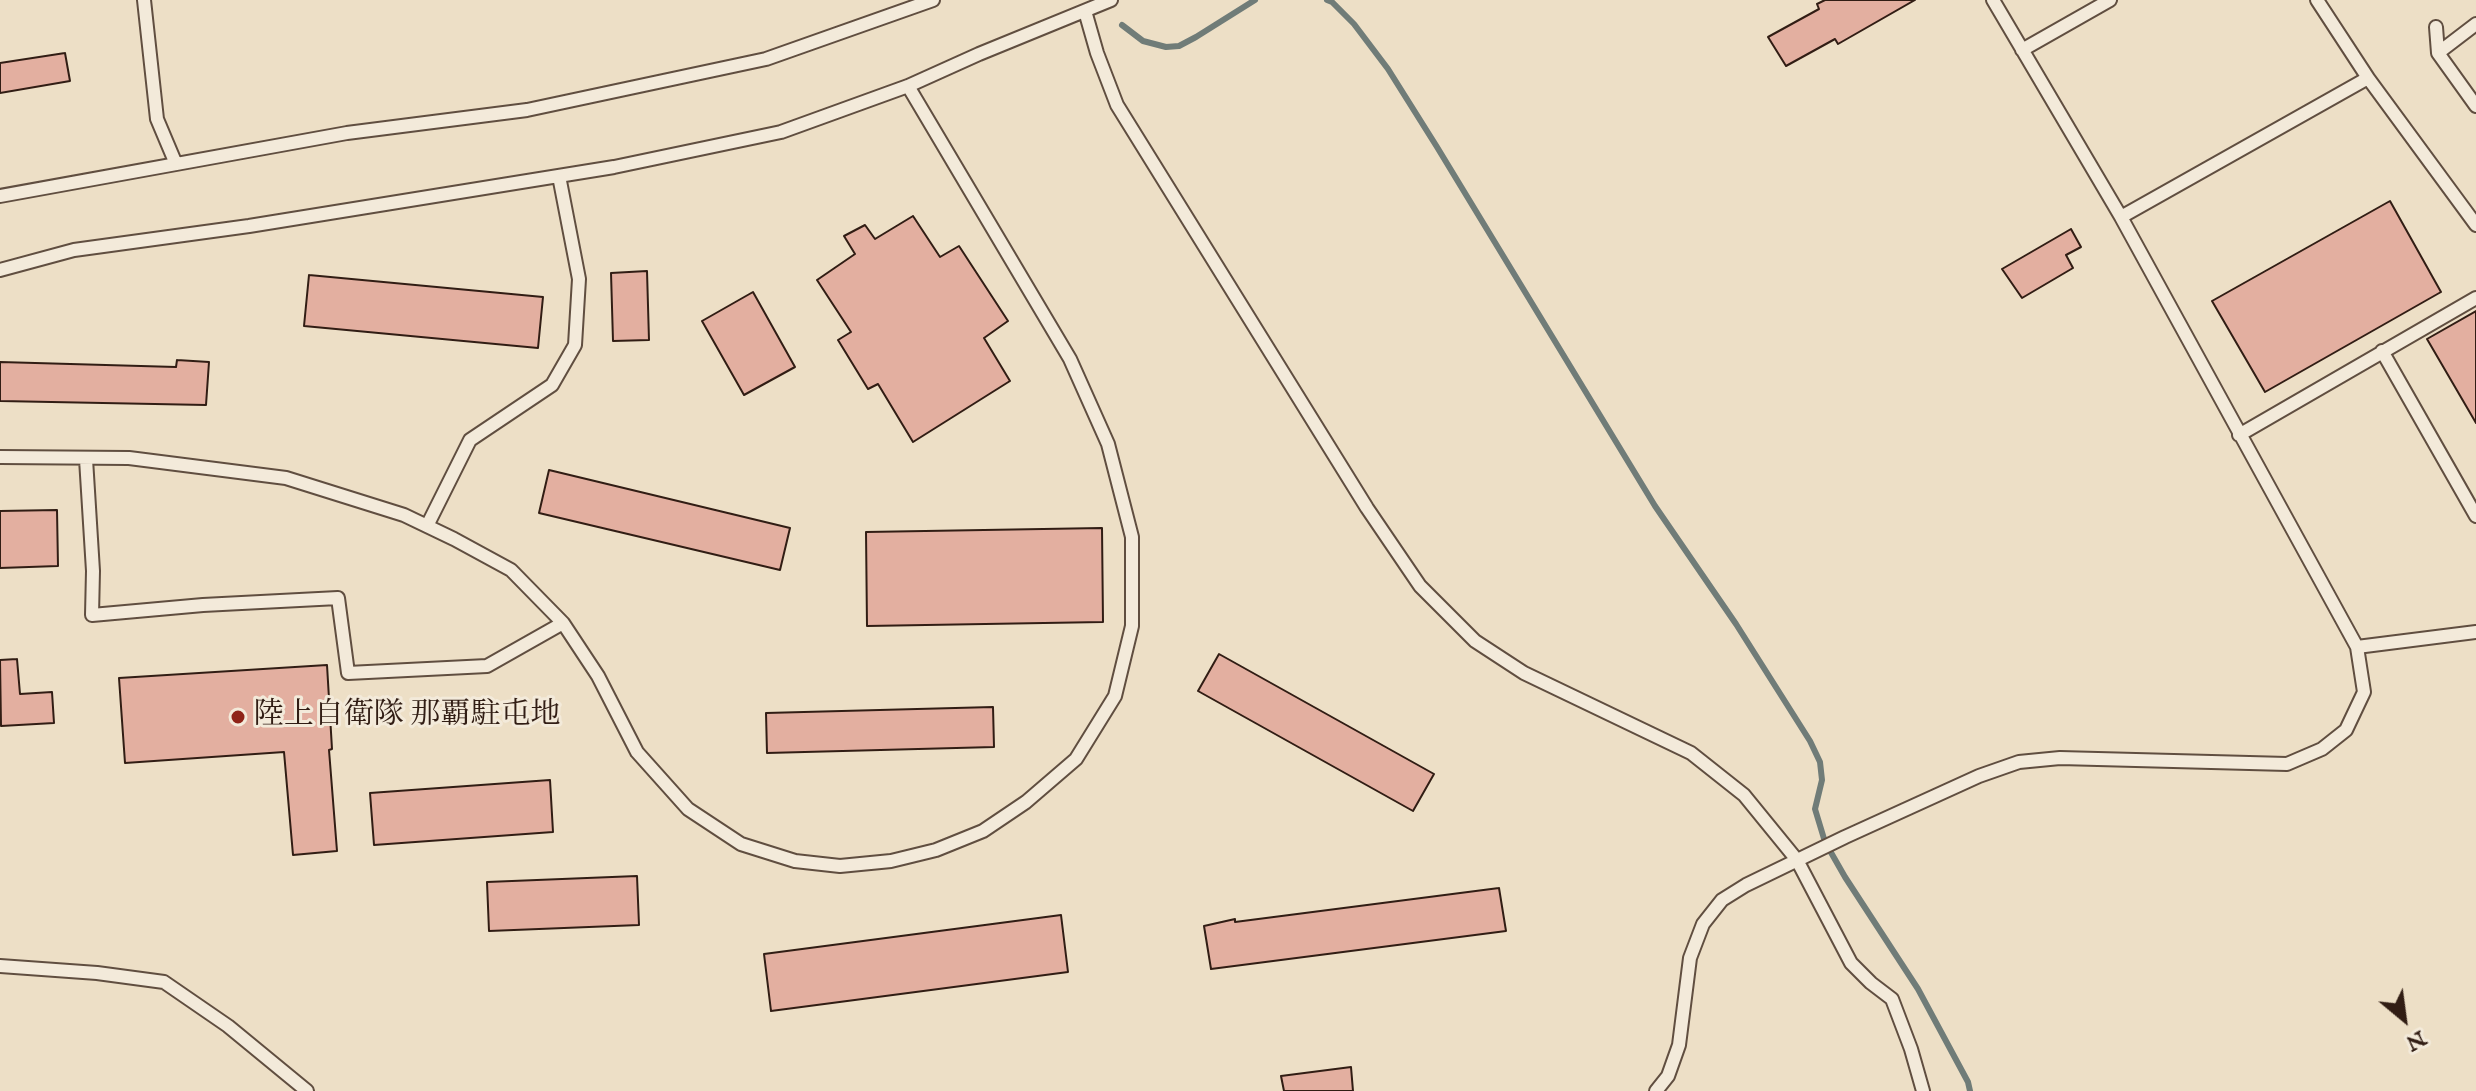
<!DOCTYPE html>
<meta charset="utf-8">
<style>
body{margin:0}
#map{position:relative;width:2476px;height:1091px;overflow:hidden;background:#eddfc6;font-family:"IM FELL English",serif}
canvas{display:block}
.north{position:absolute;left:2364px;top:979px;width:80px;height:80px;-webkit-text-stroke:6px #f3eada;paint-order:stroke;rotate:151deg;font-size:22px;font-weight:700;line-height:32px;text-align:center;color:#311d14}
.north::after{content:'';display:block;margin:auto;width:28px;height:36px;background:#311d14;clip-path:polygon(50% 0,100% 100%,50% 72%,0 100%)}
</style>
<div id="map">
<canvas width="2476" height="1091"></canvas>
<div class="north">N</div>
</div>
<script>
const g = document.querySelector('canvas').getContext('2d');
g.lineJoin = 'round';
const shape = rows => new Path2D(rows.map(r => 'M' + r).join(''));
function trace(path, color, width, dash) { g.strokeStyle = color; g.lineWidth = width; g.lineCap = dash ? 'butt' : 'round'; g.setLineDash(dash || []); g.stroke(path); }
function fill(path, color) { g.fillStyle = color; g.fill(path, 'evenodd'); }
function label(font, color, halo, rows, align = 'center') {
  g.font = font + ' "IM FELL English","Noto Serif JP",serif'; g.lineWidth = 6; g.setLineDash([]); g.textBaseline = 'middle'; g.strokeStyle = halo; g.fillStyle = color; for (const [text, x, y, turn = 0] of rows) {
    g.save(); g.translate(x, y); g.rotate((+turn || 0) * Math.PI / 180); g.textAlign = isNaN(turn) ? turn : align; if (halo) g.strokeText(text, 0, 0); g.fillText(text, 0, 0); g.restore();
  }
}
trace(shape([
 [1327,0,1332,2,1354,24,1388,69,1437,147,1655,506,1736,624,1810,741,1820,762,1822,780,1815,809,1825,842,1845,877,1918,989,1968,1082,1970,1091],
 [1122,25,1143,41,1166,47,1179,46,1196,37,1255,0]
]), '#707c78', 6);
const building = shape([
 [1825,0,1915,0,1838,44,1835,39,1786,66,1768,37,1819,9,1817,4,1825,0],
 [65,53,70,81,0,93,0,63,65,53],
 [2390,201,2441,292,2265,392,2212,301,2390,201],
 [913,216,940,257,959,246,1008,321,984,338,1010,381,913,442,878,384,868,389,838,340,851,332,817,280,855,254,844,236,865,225,875,239,913,216],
 [2071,229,2081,247,2066,255,2073,268,2022,298,2002,269,2071,229],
 [647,271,649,340,613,341,611,273,647,271],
 [309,275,543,297,538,348,304,326,309,275],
 [753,292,795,367,744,395,702,321,753,292],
 [2476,311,2476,423,2427,339,2476,311],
 [177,360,209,362,206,405,0,401,0,362,176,367,177,360],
 [549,470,790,528,780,570,539,513,549,470],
 [57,510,58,566,0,568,0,511,57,510],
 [1102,528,1103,622,867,626,866,532,1102,528],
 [1219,654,1434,774,1413,811,1198,691,1219,654],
 [17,659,20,694,52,692,54,723,1,726,0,660,17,659],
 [327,665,332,749,329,750,337,851,293,855,284,752,125,763,119,678,327,665],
 [993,707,994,747,767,753,766,713,993,707],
 [550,780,553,832,374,845,370,793,550,780],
 [637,876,639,925,489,931,487,882,637,876],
 [1499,888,1506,931,1211,969,1204,926,1235,919,1235,922,1499,888],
 [1061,915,1068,972,771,1011,764,954,1061,915],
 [1351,1067,1353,1091,1284,1091,1281,1076,1351,1067]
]);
fill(building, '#e3afa0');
trace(building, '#311d14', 2);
const lane = shape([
 [144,0,157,119,176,164],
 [2317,0,2368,78],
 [1085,11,1097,53,1117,105,1367,508,1420,586,1475,641,1524,673,1691,753,1744,795,1797,860,1851,963,1871,983,1892,999,1911,1049,1923,1091],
 [2436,27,2438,53,2476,106],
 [2022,50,2110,0],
 [2438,53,2476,24],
 [0,196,347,133,527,110,766,59,933,0],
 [2121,217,2368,78,2476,225],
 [0,270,74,250,249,226,614,167,781,132,908,86,979,54,1111,0],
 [2382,351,2476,516],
 [2239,435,2476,298],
 [0,457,129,458,286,478,404,515,454,539,511,570,563,623,598,676,637,752,688,809,741,844,795,861,840,866,891,861,936,850,983,831,1026,802,1076,759,1115,696,1132,626,1132,537,1108,444,1070,359,908,86],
 [86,459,93,571,92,615,203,605,338,598,348,673,487,666,563,623],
 [427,526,470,440,552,385,575,345,579,279,559,176],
 [2357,647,2476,632],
 [0,966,97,973,164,982,228,1026,307,1091],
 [1656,1091,1668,1076,1679,1045,1690,958,1703,924,1722,900,1746,885,1845,837,1979,776,2019,762,2060,758,2287,764,2322,749,2346,730,2364,692,2357,647,2121,217,1993,0]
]);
trace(lane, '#604e40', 16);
trace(lane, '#f3eada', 12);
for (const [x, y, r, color] of [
 [238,717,8,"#8f2418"]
]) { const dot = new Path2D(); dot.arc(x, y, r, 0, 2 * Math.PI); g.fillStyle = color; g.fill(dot); trace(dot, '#f3eada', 3); }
label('30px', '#311d14', '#f3eada', [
 ["陸上自衛隊 那覇駐屯地",254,717]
], 'left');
</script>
